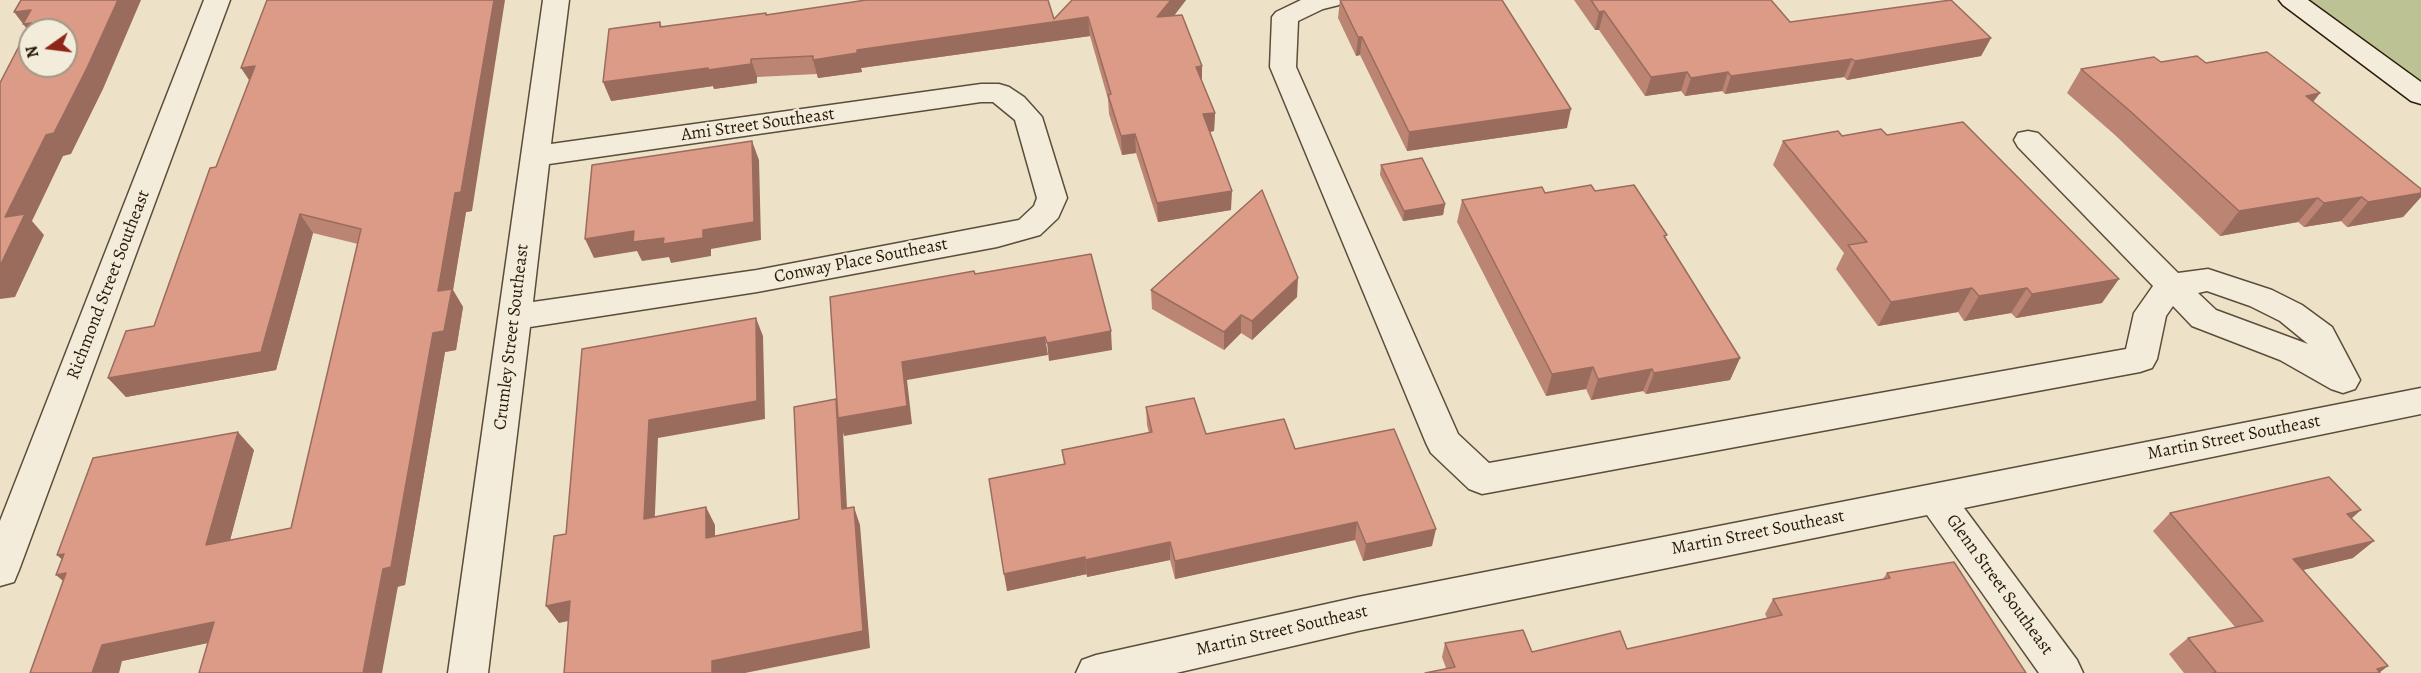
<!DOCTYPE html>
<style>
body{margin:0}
#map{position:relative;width:2421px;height:673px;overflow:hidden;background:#ede2c8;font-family:Alegreya,serif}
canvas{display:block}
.north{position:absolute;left:18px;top:18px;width:60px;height:60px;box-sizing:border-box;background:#f3ecdb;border:2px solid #a39887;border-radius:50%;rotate:256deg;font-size:16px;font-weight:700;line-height:24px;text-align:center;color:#2a1b09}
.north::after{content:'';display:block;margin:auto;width:21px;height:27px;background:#8f2418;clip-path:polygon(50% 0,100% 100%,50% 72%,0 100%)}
</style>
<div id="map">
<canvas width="2421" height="673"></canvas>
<div class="north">N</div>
</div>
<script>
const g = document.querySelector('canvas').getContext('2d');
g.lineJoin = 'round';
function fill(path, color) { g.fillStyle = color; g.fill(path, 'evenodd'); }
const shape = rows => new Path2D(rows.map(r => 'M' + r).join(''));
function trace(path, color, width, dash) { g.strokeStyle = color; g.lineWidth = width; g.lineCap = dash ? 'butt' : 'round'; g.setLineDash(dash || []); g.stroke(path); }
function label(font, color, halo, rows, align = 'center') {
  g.font = font + ' Alegreya,serif'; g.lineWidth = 4.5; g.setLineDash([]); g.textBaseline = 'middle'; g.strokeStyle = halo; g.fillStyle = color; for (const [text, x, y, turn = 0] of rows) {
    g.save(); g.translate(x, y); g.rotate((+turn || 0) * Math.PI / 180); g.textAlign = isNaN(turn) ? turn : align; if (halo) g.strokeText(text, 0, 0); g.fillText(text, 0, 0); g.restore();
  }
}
fill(shape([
 [2303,0,2421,0,2421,88]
]), '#bcc293');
const minor = shape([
 [204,0,230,0,19,570,14,582,0,586,0,521,204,0],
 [543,0,569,0,551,144,981,84,999,84,1009,87,1024,97,1042,117,1067,198,1058,218,1040,235,997,247,757,292,530,327,488,673,448,673,543,0],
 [981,102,993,102,1015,120,1037,198,1034,206,1019,220,757,270,533,302,549,164,981,102],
 [1301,0,1343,0,1339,5,1323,9,1298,21,1296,67,1458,434,1489,463,2126,349,2134,313,2153,286,2018,147,2014,140,2018,133,2028,131,2038,133,2178,273,2208,269,2272,290,2302,305,2332,327,2360,380,2355,389,2343,393,2331,389,2280,360,2192,326,2173,306,2166,316,2157,359,2152,368,2140,372,1482,494,1469,489,1431,453,1426,443,1270,67,1272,17,1276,12,1301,0],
 [2207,291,2250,306,2280,321,2308,344,2216,310,2198,293,2207,291],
 [2421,388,2421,414,1964,508,2077,660,2083,673,2039,673,1927,515,1358,631,1176,673,1076,673,1082,660,1096,655,1358,597,2421,388]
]);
const secondary = shape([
 [2279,0,2308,0,2421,82,2421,104,2411,101,2283,5,2279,0]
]);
trace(minor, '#5b4d39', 3);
trace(secondary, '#2a1b09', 3);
fill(minor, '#f3ecdb');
fill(secondary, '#f3ecdb');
fill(shape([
 [1186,0,1174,16,1215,113,1214,131,1210,132,1231,210,1158,222,1136,153,1122,155,1109,114,1108,99,1090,36,861,68,862,72,818,78,817,74,757,77,757,83,714,89,713,86,611,101,660,22,662,27,766,15,1054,19],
 [1340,0,1567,128,1407,151,1360,55,1356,56,1338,18],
 [1574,0,1771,0,1790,22,1991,38,1981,56,1847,80,1844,77,1725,94,1722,91,1685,96,1681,91,1645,96,1599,30,1595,30],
 [2161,62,2206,63,2320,93,2313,102,2421,189,2421,197,2403,217,2347,227,2341,221,2304,227,2298,222,2220,236,2115,135,2067,93,2081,69],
 [1887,135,2102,303,2016,318,2011,313,1964,321,1958,312,1878,326,1836,269,1844,253,1773,165,1783,141,1842,136],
 [1381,165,1445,204,1443,215,1403,221,1380,175],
 [210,168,472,211,466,212,453,290,463,307,456,350,445,352,405,585,207,643,122,661,63,581,62,559,57,555,254,450,230,540,291,528,358,244,313,233,276,370,126,397,108,378,154,326],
 [1595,191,1666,239,1740,358,1730,380,1646,394,1643,391,1591,400,1586,389,1546,396,1457,222,1462,200,1545,193],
 [1151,290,1297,297,1252,340,1241,333,1224,350,1152,309],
 [1146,407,1206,434,1295,449,1432,546,1363,561,1355,540,1175,579,1170,560,1087,577,1087,574,1007,591,1064,464,1062,450,1149,433,1147,425],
 [2170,513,2352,518,2353,558,2302,570,2380,673,2184,673,2169,654,2188,638,2235,627,2153,531],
 [1887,573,2026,673,1446,668,1442,657,1445,643,1532,652,1627,649,1767,618,1765,614,1773,599,1883,579]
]), '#bc8573');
fill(shape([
 [118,0,141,0,103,89,71,154,63,156,32,221,44,235,15,297,0,299,0,266,5,217,46,135],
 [494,0,505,0,472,211,466,212,453,290,463,307,456,350,445,352,405,585,398,586,382,673,363,673,438,291,455,193],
 [1171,0,1186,0,1158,36,1157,17],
 [31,10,30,33,14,12],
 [1604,11,1599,30,1595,30,1599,12],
 [1088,17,1090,36,861,68,862,72,818,78,813,60,857,50],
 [1358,37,1362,37,1360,55,1356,56],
 [1991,38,1981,56,1847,80,1855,61],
 [751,59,757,77,757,83,714,89,713,86,611,101,603,82,708,68],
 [1852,59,1844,77,1725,94,1731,76],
 [255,66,253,86,241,68],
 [1202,66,1202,85,1196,67],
 [1687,72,1681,91,1645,96,1651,77],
 [1728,72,1722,91,1685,96,1691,78],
 [2320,93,2301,117,2306,96],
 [1571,109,1567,128,1407,151,1409,132],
 [1215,113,1214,131,1203,133,1203,114],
 [1135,134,1136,153,1122,155,1121,136],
 [752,141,759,160,761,240,711,249,711,256,671,263,669,257,642,261,637,251,594,258,585,239,634,231,664,238,703,230],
 [1232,191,1231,210,1158,222,1157,203],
 [2421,193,2421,197,2403,217,2347,227,2368,202],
 [2362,197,2341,221,2304,227,2324,203],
 [2318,198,2298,222,2220,236,2239,211],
 [1445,204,1443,215,1403,221,1404,211],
 [300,214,313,233,276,370,126,397,108,378],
 [1298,278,1297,297,1252,340,1252,321],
 [2119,279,2102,303,2016,318,2032,294],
 [1972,288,1958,312,1878,326,1891,302],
 [2027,288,2011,313,1964,321,1979,296],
 [1241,315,1241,333,1224,350,1224,332],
 [756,318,763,336,765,419,658,438,654,537,644,519,649,420],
 [1111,331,1112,350,1049,361,1047,343],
 [1045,337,1048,355,907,380,912,424,844,436,843,432,848,527,842,509,836,399,902,362],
 [1740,358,1730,380,1646,394,1654,373],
 [1593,367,1586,389,1546,396,1552,374],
 [1652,369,1643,391,1591,400,1598,379],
 [238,432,254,450,224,563,206,545],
 [706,507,715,525,715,555,706,538],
 [854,507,860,525,870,648,745,673,712,673,712,661],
 [2361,510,2341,528,2347,514],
 [1357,522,1355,540,1175,579,1175,561],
 [1436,529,1432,546,1363,561,1366,544],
 [2374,541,2353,558,2274,577,2293,559],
 [1170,542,1170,560,1087,577,1085,560],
 [64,554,77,573,57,555],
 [1085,557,1087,574,1007,591,1004,574],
 [66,573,76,592,56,575],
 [570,601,582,618,559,623,546,606],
 [214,622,232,638,122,661,119,673,92,673,102,645],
 [2388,666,2379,673,2377,669]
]), '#996c5e');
const building = shape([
 [21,0,118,0,87,68,54,133,46,135,5,217,25,214,0,266,0,83,31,23,23,24,31,10,14,12,21,0],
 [30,30,66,30,66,66,30,66,30,30],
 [267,0,494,0,461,192,455,193,438,291,452,289,444,331,433,333,391,567,383,569,363,673,199,673,214,622,102,645,92,673,30,673,66,573,56,575,64,554,57,555,93,458,238,432,206,545,291,528,361,229,300,214,261,352,108,378,126,331,154,326,210,168,216,167,255,66,241,68,267,0],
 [866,0,1048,0,1054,19,1072,0,1171,0,1157,17,1182,15,1202,66,1196,67,1215,113,1203,114,1232,191,1157,203,1135,134,1121,136,1108,95,1111,94,1088,17,857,50,857,53,813,60,813,56,751,59,751,64,708,70,708,68,603,82,609,29,660,22,660,27,766,13,766,15,866,0],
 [1340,0,1502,0,1571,109,1409,132,1362,37,1358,37,1340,0],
 [1591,0,1771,0,1790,22,1951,0,1991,38,1855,61,1852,59,1731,76,1728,72,1691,78,1687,72,1651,77,1604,11,1599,12,1591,0],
 [2267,52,2320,93,2306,96,2421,189,2421,193,2368,202,2362,197,2324,203,2318,198,2239,211,2130,111,2081,69,2154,57,2161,62,2197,56,2206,63,2267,52],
 [1963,122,2119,279,2032,294,2027,288,1979,296,1972,288,1891,302,1848,245,1867,242,1783,141,1838,131,1842,136,1881,129,1887,135,1963,122],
 [752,141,754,222,703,230,703,238,663,244,664,238,633,242,634,231,585,239,592,165,752,141],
 [1422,158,1445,204,1404,211,1381,165,1422,158],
 [1591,185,1595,191,1634,185,1667,235,1664,236,1740,358,1654,373,1652,369,1598,379,1593,367,1552,374,1462,200,1542,187,1545,193,1591,185],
 [1262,190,1298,278,1252,321,1241,315,1224,332,1151,290,1262,190],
 [1091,254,1111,331,1047,343,1045,337,902,362,907,406,838,418,830,297,974,271,975,274,1091,254],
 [756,318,757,401,649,420,644,519,706,507,706,538,799,519,794,407,836,399,842,509,854,507,863,631,712,661,712,673,564,673,570,601,546,606,554,536,566,534,582,349,756,318],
 [1194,398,1206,434,1284,419,1295,449,1394,429,1436,529,1366,544,1357,522,1175,561,1170,542,1085,560,1085,557,1004,574,989,479,1065,464,1062,450,1152,432,1146,407,1194,398],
 [2329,477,2361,510,2347,514,2374,541,2293,559,2388,666,2377,669,2380,673,2213,673,2216,672,2188,638,2263,621,2170,513,2329,477],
 [1954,562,2026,673,1425,673,1455,667,1445,643,1523,630,1532,652,1620,631,1627,649,1782,615,1773,599,1890,578,1887,573,1954,562]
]);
fill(building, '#db9b86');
trace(building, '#996c5e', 1.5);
label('18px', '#2a1b09', '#f3ecdb', [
 ["Ami Street Southeast",758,125,-8],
 ["Conway Place Southeast",861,261,-11],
 ["Richmond Street Southeast",109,285,-69],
 ["Crumley Street Southeast",512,337,-83],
 ["Martin Street Southeast",2234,438,-11],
 ["Martin Street Southeast",1758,533,-11],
 ["Glenn Street Southeast",1999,585,54],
 ["Martin Street Southeast",1282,631,-13]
]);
</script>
